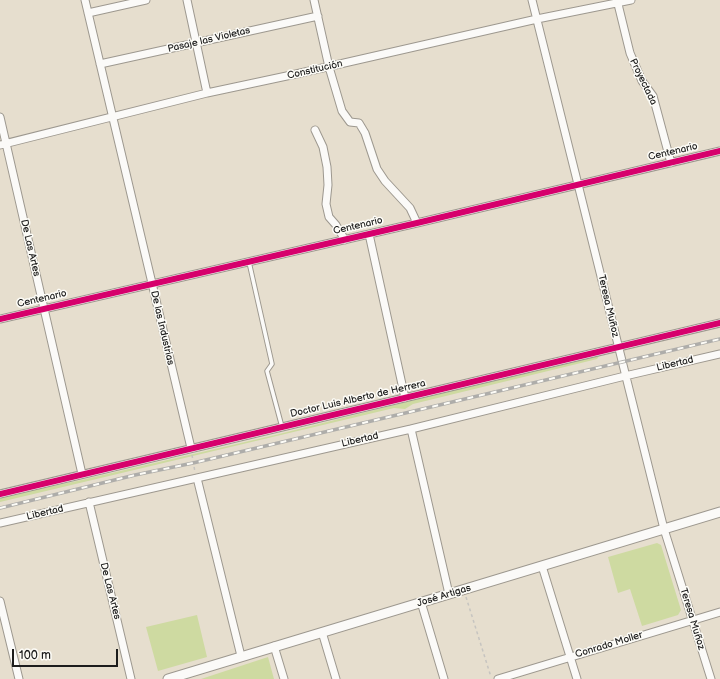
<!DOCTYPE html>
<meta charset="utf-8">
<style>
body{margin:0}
#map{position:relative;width:720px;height:679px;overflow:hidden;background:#e6dece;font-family:"Balsamiq Sans",sans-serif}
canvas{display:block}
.scale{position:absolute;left:12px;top:649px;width:106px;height:18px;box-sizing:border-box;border:2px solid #1c1c1c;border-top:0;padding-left:5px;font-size:12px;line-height:14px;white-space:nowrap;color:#1c1c1c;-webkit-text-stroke:3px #fdfcf7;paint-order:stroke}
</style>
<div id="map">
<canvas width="720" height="679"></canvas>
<div class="scale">100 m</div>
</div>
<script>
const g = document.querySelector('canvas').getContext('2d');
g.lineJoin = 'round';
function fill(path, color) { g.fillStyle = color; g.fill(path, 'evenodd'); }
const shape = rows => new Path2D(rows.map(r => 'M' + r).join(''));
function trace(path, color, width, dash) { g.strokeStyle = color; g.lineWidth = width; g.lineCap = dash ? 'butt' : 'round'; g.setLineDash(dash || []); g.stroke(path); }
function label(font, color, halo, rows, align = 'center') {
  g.font = font + ' "Balsamiq Sans",sans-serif'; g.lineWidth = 3; g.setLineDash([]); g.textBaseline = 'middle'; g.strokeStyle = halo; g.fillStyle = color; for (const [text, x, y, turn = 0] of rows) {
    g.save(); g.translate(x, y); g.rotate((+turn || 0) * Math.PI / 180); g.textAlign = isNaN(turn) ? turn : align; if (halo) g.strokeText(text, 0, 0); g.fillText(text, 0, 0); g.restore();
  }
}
fill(shape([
 [597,354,600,355,597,359,589,361,413,404,405,409,394,408,0,502,0,497,77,481,275,435],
 [657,543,661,545,681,610,678,615,642,626,630,589,618,593,608,557],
 [197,615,207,657,158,671,146,627],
 [268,657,274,679,201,679]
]), '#cedaa1');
const service = shape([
 [249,262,272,364,267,371,282,427]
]);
const minor = shape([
 [85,0,191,448],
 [187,0,207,93],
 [314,0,329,67,342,111,350,122,359,123,365,133,377,169,385,181,410,208,417,223],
 [532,0,664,529,711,679],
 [617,0,630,53,642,81,653,96,671,163],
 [88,13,146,0],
 [100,64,318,16],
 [0,117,82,474],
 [315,130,323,147,327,167,328,185,326,204,329,217,336,225,345,240],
 [0,145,207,93,296,74,537,19,631,0],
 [369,234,405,398],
 [0,319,417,223,720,151],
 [411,429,449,594],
 [197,478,241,656],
 [0,494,720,323],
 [89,502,131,679],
 [0,523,411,429,625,376,720,354],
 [542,566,577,679],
 [0,601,19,679],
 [421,602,444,679],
 [322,632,336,679],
 [274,646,284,679],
 [498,679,720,612]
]);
const tertiary = shape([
 [168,679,720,512]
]);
trace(service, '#9d988f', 5.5);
trace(minor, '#9d988f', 9);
trace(tertiary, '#9d988f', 11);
trace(shape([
 [192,455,195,472],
 [466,597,491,677]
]), '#c6c4c0', 1.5, [3, 3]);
trace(service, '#fbfaf8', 3.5);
trace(minor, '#fbfaf8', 7);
trace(tertiary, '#fbfaf8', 9);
const rail = shape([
 [0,508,135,475,193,463,720,339]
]);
trace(rail, '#aeadaa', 3.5);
trace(rail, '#fdfcf7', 2, [6]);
trace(shape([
 [0,319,417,223,720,151],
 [0,494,720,323]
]), '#d6006c', 6);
label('10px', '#1c1c1c', '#fdfcf7', [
 ["Pasaje las Violetas",209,40,-13],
 ["Constitución",315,70,-13],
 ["Proyectada",643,82,64],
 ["Centenario",673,152,-13],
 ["Centenario",358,226,-13],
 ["De Las Artes",30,248,77],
 ["Centenario",42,299,-13],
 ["Teresa Muñoz",608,306,77],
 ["De las Industrias",162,328,77],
 ["Libertad",675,364,-13],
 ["Doctor Luis Alberto de Herrera",358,399,-13],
 ["Libertad",360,440,-13],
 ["Libertad",45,513,-13],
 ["De Las Artes",110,591,76],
 ["José Artigas",444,596,-17],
 ["Teresa Muñoz",692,619,73],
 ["Conrado Moller",609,645,-17]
]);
</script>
